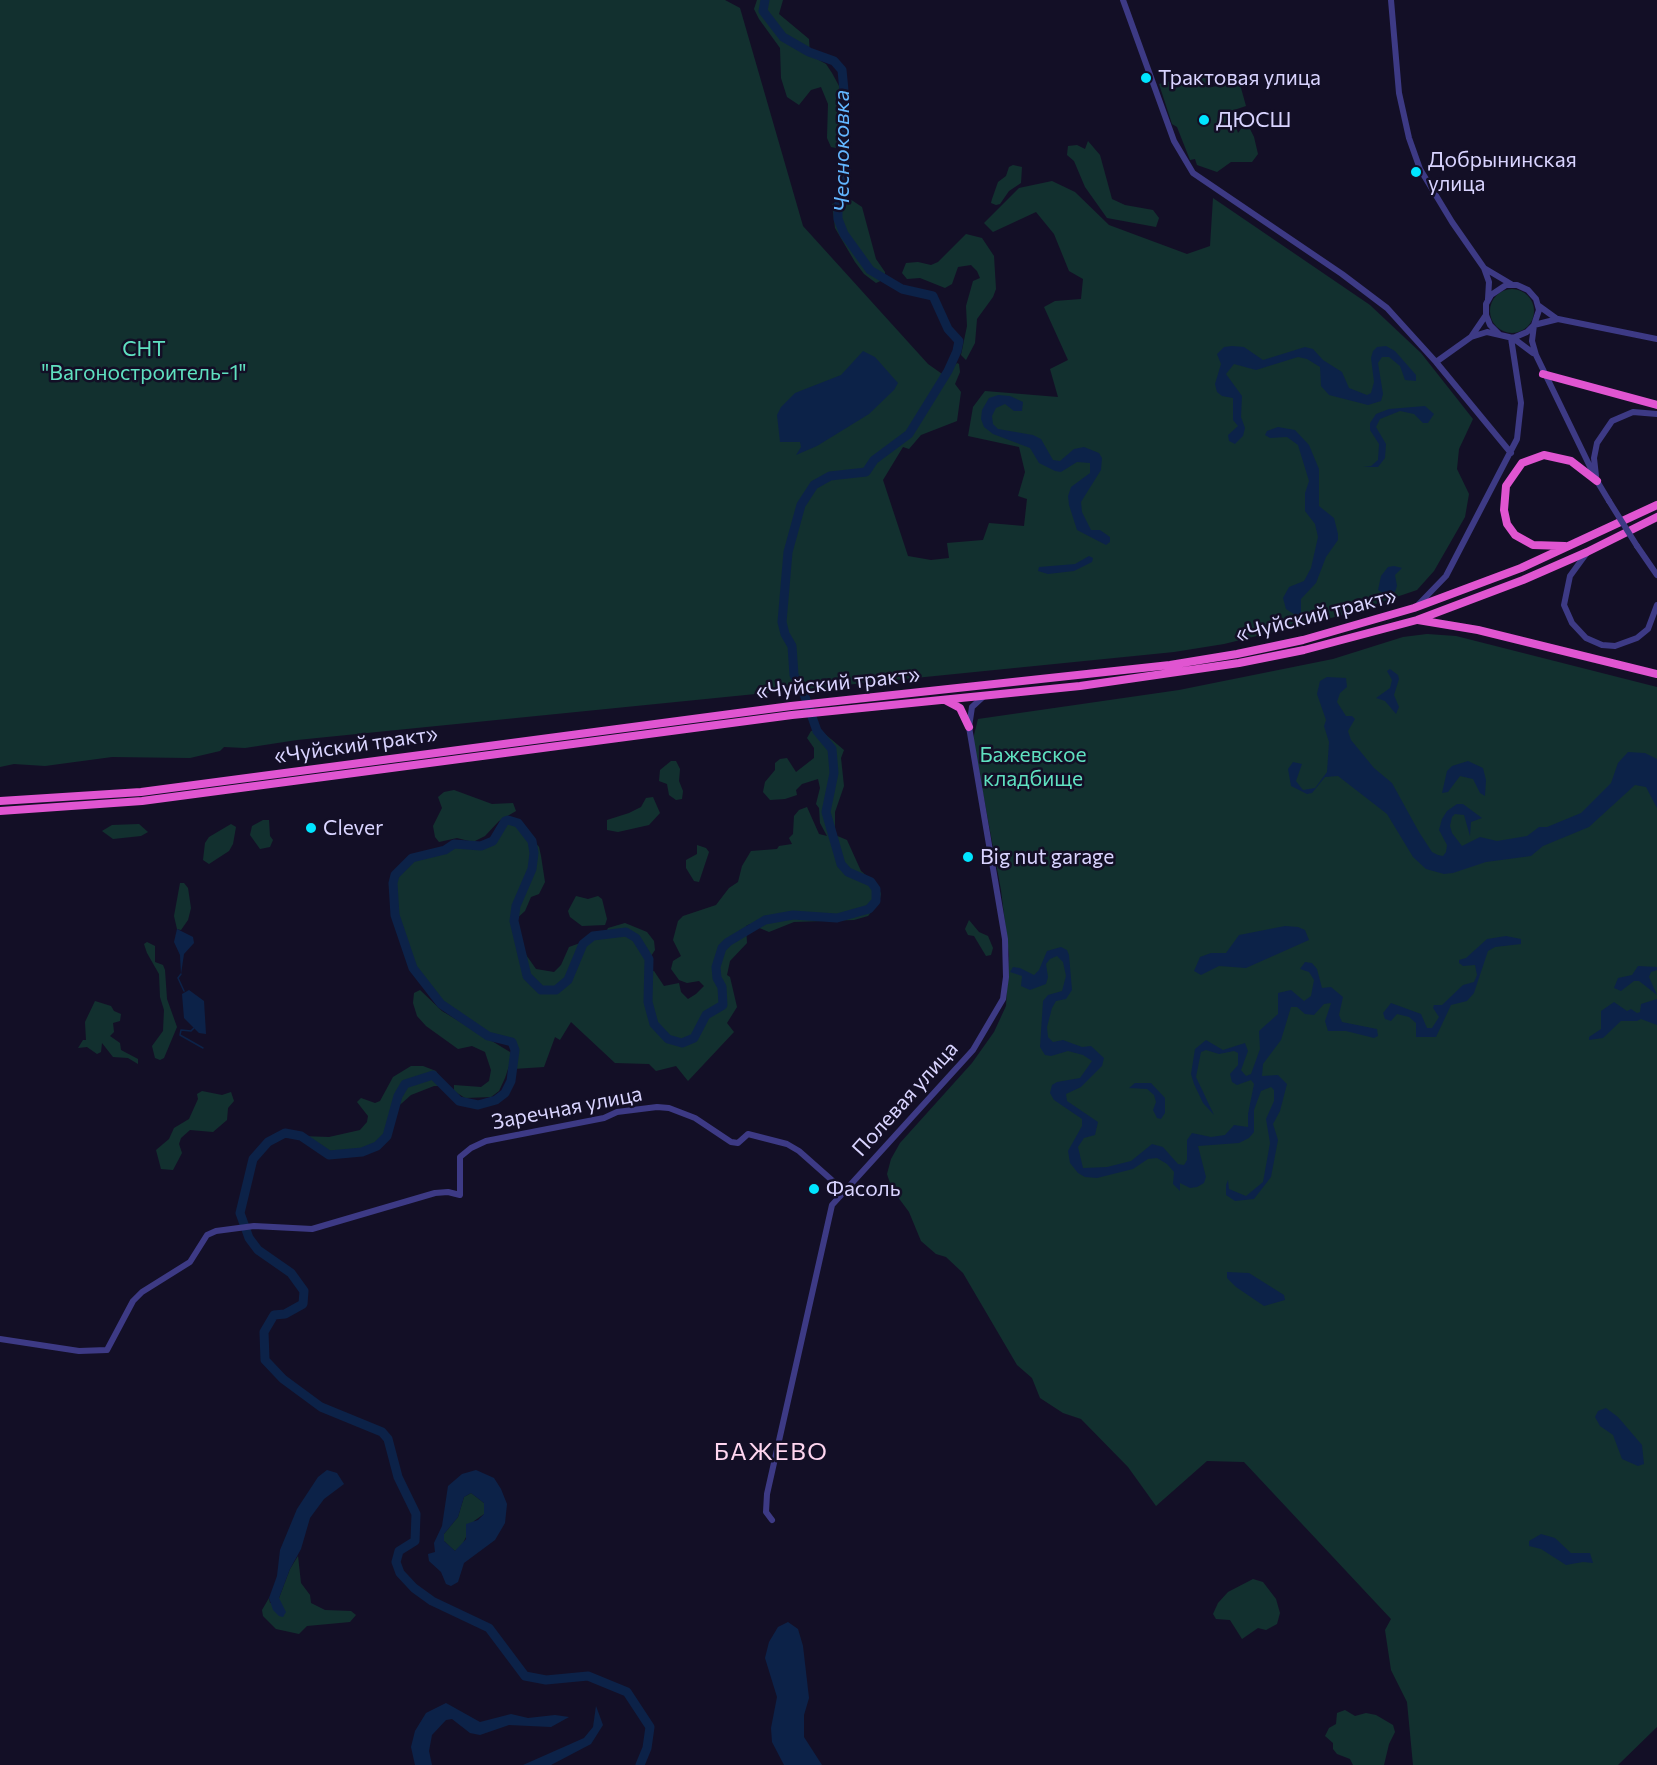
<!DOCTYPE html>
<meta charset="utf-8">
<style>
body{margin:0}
canvas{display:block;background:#130f26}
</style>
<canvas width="1657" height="1765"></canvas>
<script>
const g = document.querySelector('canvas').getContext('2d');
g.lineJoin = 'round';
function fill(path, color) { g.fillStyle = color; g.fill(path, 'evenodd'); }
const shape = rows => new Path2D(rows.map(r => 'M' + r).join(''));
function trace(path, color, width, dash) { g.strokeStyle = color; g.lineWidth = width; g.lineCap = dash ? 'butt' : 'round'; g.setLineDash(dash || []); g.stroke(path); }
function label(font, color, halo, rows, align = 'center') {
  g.font = font + ' Commissioner,sans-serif'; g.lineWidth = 5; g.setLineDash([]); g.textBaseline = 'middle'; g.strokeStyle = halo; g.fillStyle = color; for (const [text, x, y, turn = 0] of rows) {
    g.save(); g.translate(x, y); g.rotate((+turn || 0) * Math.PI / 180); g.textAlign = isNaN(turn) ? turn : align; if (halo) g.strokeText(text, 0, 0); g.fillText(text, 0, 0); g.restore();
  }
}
fill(shape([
 [0,0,725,0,740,8,803,226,928,364,945,376,957,363,959,364,960,372,955,384,961,392,957,421,921,435,909,449,903,447,883,480,908,556,931,560,949,558,947,543,983,540,989,523,1024,526,1027,499,1018,496,1025,472,1019,447,968,436,973,407,985,391,1058,397,1050,369,1068,360,1044,307,1055,301,1081,299,1083,279,1069,271,1054,234,1036,212,993,232,984,223,1019,188,1052,181,1075,192,1109,225,1187,254,1210,246,1213,198,1370,305,1421,353,1473,419,1459,449,1457,469,1469,494,1465,517,1434,571,1417,590,1343,615,1224,644,1174,652,297,740,245,748,224,747,220,751,190,758,112,757,45,766,14,764,0,767],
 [757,0,783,0,779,14,809,39,810,55,826,64,832,73,839,86,844,112,841,133,836,148,831,147,827,138,828,104,821,87,811,90,799,105,787,97,781,78,780,48,759,19,754,9],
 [1207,72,1212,77,1212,87,1239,81,1246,106,1231,111,1238,133,1244,125,1248,125,1254,137,1258,154,1252,162,1231,162,1217,172,1197,165,1195,159,1190,160,1177,127,1172,124,1159,84],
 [1088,141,1100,155,1112,199,1125,205,1153,210,1159,218,1156,227,1107,218,1085,187,1074,161,1067,155,1068,146,1077,145,1085,149],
 [1013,165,1022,167,1021,183,1009,191,1000,204,996,205,991,203,992,199,998,182,1006,176,1009,167],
 [850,199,862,207,876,259,885,272,885,279,876,283,864,274,855,262,835,228,832,204],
 [966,234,982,238,994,256,996,289,993,297,977,319,975,343,966,360,961,355,967,326,966,306,973,281,980,278,977,271,971,265,958,267,952,284,945,288,920,278,907,279,902,273,906,263,918,262,931,265,938,262],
 '1490 311a22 22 0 1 1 44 0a22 22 0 1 1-44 0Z',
 [1427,634,1456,636,1657,687,1657,1727,1618,1765,1413,1765,1407,1702,1391,1670,1385,1630,1391,1619,1244,1462,1207,1461,1156,1506,1128,1467,1081,1419,1063,1413,1040,1398,1032,1378,1017,1365,963,1273,946,1257,936,1254,921,1241,909,1212,892,1189,887,1174,891,1159,900,1143,972,1063,994,1032,1006,1006,1009,955,1001,890,973,739,978,719,1179,690,1333,659,1403,637],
 [819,729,844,750,841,758,844,786,835,812,835,835,847,840,861,871,878,885,881,894,879,903,868,916,854,920,794,922,769,932,750,924,746,926,747,943,730,961,727,975,730,977,737,1007,727,1023,734,1032,688,1081,676,1066,656,1071,649,1064,615,1063,571,1022,560,1040,555,1037,544,1067,513,1069,515,1050,512,1042,488,1036,441,1004,418,978,395,915,395,875,412,858,421,855,445,850,454,844,473,847,493,841,508,820,518,823,525,830,539,847,541,856,545,882,539,894,531,897,525,911,514,921,522,949,536,969,554,972,561,965,569,947,605,934,608,928,625,923,647,932,654,941,655,950,649,959,649,972,654,971,664,986,679,983,681,992,688,999,696,994,704,986,699,981,687,983,679,980,671,969,673,961,681,956,673,940,678,921,683,916,716,905,729,888,738,882,742,866,751,851,777,849,779,846,792,844,789,838,793,834,794,816,799,810,807,807,819,834,827,836,820,823,819,808,816,804,820,788,818,779,802,784,796,790,797,795,785,799,770,800,763,792,765,782,775,770,775,763,780,759,787,758,796,772,814,758,814,748,807,738,811,731],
 [671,761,676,761,680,769,679,781,683,791,682,799,676,800,669,795,667,784,659,781,660,770],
 [454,790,492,804,513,803,516,811,499,821,485,836,473,842,457,838,439,842,435,837,433,826,442,808,438,797,444,792],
 [653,797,660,813,649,825,618,832,607,830,607,820,629,813,641,807,646,798],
 [263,820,269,820,270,836,273,840,270,847,260,849,250,835,252,826],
 [139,824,148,832,141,836,113,839,102,831,112,825],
 [231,824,236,827,233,844,229,851,209,864,203,860,205,843,209,837],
 [697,845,706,848,709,852,699,882,694,881,686,868,686,860,697,854],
 [180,883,184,883,188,888,191,908,188,920,181,930,177,929,174,916],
 [576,896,588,899,598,896,602,899,607,919,605,925,582,926,570,917,568,911],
 [969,920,979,932,988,936,993,948,991,955,986,956,974,936,968,935,965,929],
 [147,942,155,946,155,962,163,965,165,970,167,999,177,1027,164,1058,160,1060,155,1058,152,1046,163,1031,164,1010,160,997,159,974,147,953,144,944],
 [420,990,442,1011,510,1052,510,1063,505,1078,499,1091,491,1097,465,1098,454,1091,454,1085,481,1087,489,1081,491,1070,485,1052,472,1046,458,1049,426,1026,417,1016,413,1003,414,993],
 [95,1001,111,1006,114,1011,121,1014,120,1021,113,1023,114,1032,110,1036,120,1043,121,1050,138,1059,138,1064,128,1058,113,1057,102,1043,101,1052,97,1054,87,1047,78,1048,83,1040,86,1040,85,1022],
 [411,1066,423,1066,436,1071,445,1086,434,1086,411,1095,393,1111,387,1136,377,1146,345,1156,329,1155,301,1136,329,1137,360,1130,367,1122,368,1116,357,1102,361,1098,375,1103,380,1101,393,1077],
 [202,1091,222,1095,231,1092,234,1101,228,1108,227,1120,213,1132,190,1130,181,1138,179,1144,182,1153,173,1170,161,1169,156,1150,169,1139,174,1128,189,1119,198,1099,197,1094],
 [471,1493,484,1503,484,1514,474,1521,462,1545,455,1551,444,1541,444,1534,458,1517,464,1497],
 [298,1556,301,1583,310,1595,311,1603,325,1610,351,1611,356,1615,350,1622,307,1626,299,1634,276,1629,263,1616,262,1610,269,1598,270,1603,279,1603,279,1598,290,1569],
 [1253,1579,1263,1582,1276,1599,1280,1613,1277,1624,1266,1630,1258,1628,1242,1639,1230,1620,1216,1619,1213,1614,1218,1603,1228,1592],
 [1345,1710,1355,1716,1366,1713,1376,1715,1393,1725,1395,1732,1389,1744,1384,1765,1353,1765,1350,1759,1337,1754,1333,1749,1333,1743,1325,1736,1329,1728,1336,1724,1337,1713]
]), '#12302f');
fill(shape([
 [1232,346,1244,347,1263,360,1305,347,1313,349,1323,360,1342,372,1349,388,1367,395,1371,393,1374,382,1371,358,1373,351,1377,347,1386,346,1395,351,1416,375,1416,381,1405,380,1400,366,1389,357,1382,357,1378,363,1383,394,1381,401,1368,405,1329,395,1321,386,1320,367,1307,359,1298,357,1256,370,1234,364,1226,374,1242,396,1241,417,1245,428,1243,436,1235,444,1229,441,1228,435,1238,426,1233,420,1233,398,1222,396,1217,392,1215,384,1221,364,1217,354,1224,347],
 [863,351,875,357,898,383,894,390,869,414,817,446,796,455,801,447,800,442,780,442,777,415,781,407,795,393,841,375],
 [998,395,1010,396,1023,402,1022,411,1014,411,1005,404,996,408,992,416,993,424,998,429,1033,435,1041,439,1053,460,1060,461,1074,449,1084,447,1099,453,1102,458,1101,470,1081,502,1082,512,1091,530,1100,530,1110,537,1110,542,1106,545,1077,530,1069,505,1068,496,1071,487,1090,473,1090,463,1077,462,1061,472,1055,471,1039,463,1030,448,993,434,984,427,981,419,982,410,989,398],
 [1425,406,1434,414,1428,423,1423,423,1414,414,1400,411,1380,419,1376,427,1386,444,1385,458,1378,467,1363,467,1371,466,1378,460,1379,444,1370,430,1370,423,1376,414,1389,409],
 [1278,427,1295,430,1309,445,1319,469,1319,506,1334,518,1338,534,1338,540,1326,557,1316,583,1301,599,1301,614,1297,616,1286,609,1283,598,1289,587,1304,581,1311,568,1318,537,1315,524,1305,511,1305,493,1309,481,1298,445,1287,437,1270,438,1265,435,1267,431],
 [1089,556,1093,558,1092,562,1074,571,1048,574,1038,571,1039,567,1075,564],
 [1394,566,1402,568,1395,575,1397,586,1395,592,1383,593,1378,590,1381,576,1388,567],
 [1390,669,1398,675,1399,679,1394,695,1399,707,1396,714,1385,701,1376,698,1390,688,1392,680,1387,671],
 [1327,677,1346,678,1347,687,1340,693,1337,702,1346,716,1352,716,1355,719,1348,731,1351,740,1374,768,1392,783,1419,832,1432,852,1438,855,1443,856,1446,852,1447,845,1439,830,1442,819,1447,811,1457,804,1463,804,1482,818,1471,822,1470,836,1464,815,1455,814,1452,817,1450,826,1452,833,1462,846,1480,837,1497,841,1527,836,1539,827,1547,827,1581,813,1611,783,1618,763,1628,752,1645,753,1657,759,1657,808,1646,787,1635,785,1589,827,1543,846,1531,856,1486,862,1453,873,1444,874,1426,869,1413,857,1387,814,1338,776,1325,777,1312,793,1307,794,1291,786,1288,769,1293,762,1302,764,1296,781,1303,790,1315,788,1327,772,1329,742,1324,726,1326,720,1317,694,1320,681],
 [1468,761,1483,768,1486,780,1485,796,1480,793,1473,779,1460,776,1448,792,1442,793,1447,771,1452,766],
 [1285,926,1298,927,1305,930,1309,940,1246,968,1219,966,1201,975,1194,971,1200,957,1211,953,1226,953,1239,935],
 [177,929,193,937,194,943,184,954,181,974,180,955,174,942],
 [1506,936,1521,939,1521,944,1495,947,1488,951,1474,993,1467,1001,1451,1005,1436,1037,1416,1037,1416,1023,1409,1017,1397,1014,1391,1021,1385,1019,1383,1013,1391,1003,1421,1014,1427,1028,1432,1028,1439,1017,1433,1008,1434,1005,1442,1005,1463,985,1474,982,1477,975,1475,965,1463,966,1459,963,1459,960,1466,958,1487,939],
 [1061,947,1067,950,1069,955,1072,990,1066,999,1056,1001,1052,1008,1047,1027,1048,1037,1053,1042,1063,1040,1082,1047,1091,1046,1104,1058,1102,1066,1081,1087,1066,1094,1067,1101,1098,1122,1095,1135,1084,1138,1078,1147,1083,1168,1107,1167,1131,1161,1152,1144,1163,1147,1178,1164,1184,1165,1187,1160,1187,1140,1192,1133,1211,1137,1225,1135,1234,1125,1248,1127,1248,1114,1254,1084,1251,1080,1237,1085,1232,1082,1230,1074,1238,1065,1238,1053,1234,1051,1219,1054,1206,1050,1201,1052,1196,1077,1214,1115,1203,1103,1194,1084,1191,1074,1195,1049,1206,1040,1223,1050,1245,1043,1248,1051,1241,1070,1246,1076,1251,1074,1260,1049,1259,1031,1278,1014,1278,993,1291,990,1304,1001,1311,996,1314,980,1309,972,1300,969,1305,962,1312,963,1317,969,1322,988,1331,987,1343,997,1339,1015,1342,1022,1377,1029,1378,1036,1374,1038,1346,1031,1328,1031,1325,1021,1331,1003,1324,1004,1314,1015,1305,1014,1297,1007,1291,1007,1281,1040,1263,1064,1262,1076,1278,1075,1287,1084,1280,1111,1273,1124,1278,1140,1271,1177,1254,1199,1235,1201,1226,1195,1226,1185,1228,1180,1229,1189,1246,1196,1263,1182,1270,1143,1266,1119,1274,1101,1274,1090,1271,1087,1261,1091,1254,1110,1254,1132,1249,1138,1239,1143,1198,1146,1206,1177,1204,1183,1197,1187,1190,1188,1180,1183,1180,1191,1173,1184,1174,1172,1167,1164,1157,1158,1148,1159,1133,1169,1097,1178,1085,1177,1078,1173,1070,1163,1068,1151,1082,1126,1082,1119,1054,1100,1050,1093,1052,1085,1057,1082,1080,1078,1092,1061,1083,1055,1068,1051,1051,1056,1045,1055,1040,1047,1043,1001,1048,995,1062,991,1066,976,1063,962,1057,956,1050,959,1046,964,1048,977,1046,984,1030,990,1021,986,1022,976,1010,972,1013,967,1020,968,1034,975,1039,970,1047,951],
 [1638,966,1657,967,1657,970,1651,972,1649,977,1657,995,1639,981,1634,981,1621,991,1614,988,1618,978,1632,975],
 [189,990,204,1001,206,1034,199,1033,184,1018,182,994],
 [1657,999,1657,1025,1641,1019,1637,1021,1621,1021,1603,1038,1589,1040,1589,1037,1601,1029,1601,1011,1614,1002,1627,1011,1631,1009,1637,1013,1640,1012,1641,1004],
 [1135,1083,1151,1083,1165,1098,1165,1113,1161,1119,1157,1118,1153,1110,1156,1102,1154,1095,1147,1089,1129,1088],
 [1227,1272,1249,1273,1284,1295,1285,1300,1264,1306,1236,1287,1227,1278],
 [1606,1408,1618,1417,1642,1445,1644,1464,1638,1466,1622,1459,1613,1435,1600,1426,1595,1417,1598,1411],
 [327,1470,337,1473,344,1484,324,1499,310,1518,301,1549,290,1569,279,1598,286,1612,283,1617,279,1616,273,1610,269,1598,277,1576,280,1550,297,1509,318,1477],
 [476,1470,494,1478,501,1489,507,1504,505,1523,495,1540,464,1563,458,1582,451,1586,446,1584,441,1572,429,1561,428,1554,435,1552,434,1543,442,1526,448,1486,462,1474],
 [471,1493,484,1503,484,1514,478,1520,466,1524,466,1539,455,1551,444,1541,444,1534,458,1517,464,1497],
 [1541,1534,1555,1538,1571,1553,1590,1553,1593,1563,1583,1562,1566,1565,1541,1549,1529,1546,1529,1541],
 [788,1622,798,1629,803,1646,809,1698,804,1715,804,1737,822,1765,784,1765,772,1742,771,1728,777,1697,765,1658,769,1642,778,1627],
 [446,1703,480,1722,511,1714,528,1718,555,1715,569,1717,551,1727,509,1725,480,1735,470,1733,452,1719,446,1720,432,1735,429,1751,432,1765,415,1765,411,1747,415,1731,426,1713],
 [596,1706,603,1725,591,1744,551,1765,523,1765,584,1738,593,1727]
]), '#0c2248');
trace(shape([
 [181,974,178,978,184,991],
 [194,1028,191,1031,181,1030,180,1035,203,1048]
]), '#0c2248', 1.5);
trace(shape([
 [640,1765,647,1748,650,1727,627,1692,588,1676,546,1680,525,1676,489,1628,432,1601,414,1588,400,1573,396,1562,399,1551,415,1541,416,1514,398,1477,388,1439,382,1432,321,1407,283,1379,265,1360,264,1332,274,1315,285,1314,303,1304,304,1291,291,1273,258,1250,249,1238,240,1213,253,1159,268,1142,285,1133,301,1136,329,1155,362,1152,377,1146,387,1136,398,1096,405,1084,433,1075,459,1101,478,1105,496,1100,505,1093,511,1081,515,1050,512,1042,488,1036,441,1004,413,968,395,915,393,883,395,875,412,858,445,850,454,844,481,846,493,841,505,821,508,820,518,823,532,841,534,853,532,869,516,906,514,921,527,976,541,990,556,990,568,980,583,944,593,936,626,932,636,938,649,959,648,1002,654,1024,668,1039,682,1043,694,1038,706,1015,723,1005,722,987,717,978,716,967,722,948,728,942,765,920,793,915,837,918,869,909,876,901,876,889,871,882,848,872,841,864,826,812,834,773,832,749,817,731,804,694,794,675,792,646,785,634,782,622,788,552,801,505,814,485,830,476,866,472,874,460,909,434,948,371,957,351,959,341,948,329,933,296,902,289,870,270,844,234,838,219,838,208,846,170,843,136,845,101,842,70,834,61,809,52,783,37,763,11,765,0]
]), '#0c2248', 9);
trace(shape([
 [1123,0,1174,141,1193,173,1342,274,1387,308,1436,362,1511,453],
 [1391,0,1399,93,1409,138,1420,169,1452,222,1484,268,1511,284],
 [1484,268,1489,282,1488,299],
 [1539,306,1557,319],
 [1471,337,1487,332,1513,338,1527,332,1534,325,1539,310,1536,299,1528,290,1517,285,1506,285,1491,295,1486,304,1486,315,1490,325,1499,334],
 [1513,338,1533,353],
 [1436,362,1471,337,1486,315],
 [1596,476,1594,458,1597,443,1612,421,1633,412,1657,414],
 [1596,479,1536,355,1532,341,1534,325,1558,319,1657,339],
 [1597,481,1609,501],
 [1637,546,1657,575],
 [1586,554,1570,576,1564,605,1572,623,1586,638,1602,645,1615,646,1637,638,1648,629,1657,605],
 [1417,606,1446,576,1517,439,1521,403,1511,338],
 [0,1339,79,1351,107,1350,133,1301,142,1292,190,1262,207,1235,216,1231,254,1226,312,1229,435,1193,448,1192,460,1195,460,1157,471,1148,486,1141,604,1118,617,1112,657,1107,669,1108,695,1118,731,1142,738,1143,748,1134,787,1144,799,1151,843,1190],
 [772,1520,766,1512,767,1494,832,1205,973,1050,1003,999,1006,977,1005,939,969,727,972,707,984,696]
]), '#3d3a85', 6);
trace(shape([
 [1543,374,1657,405],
 [1565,546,1533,545,1515,535,1507,524,1504,510,1506,486,1522,463,1544,455,1571,461,1597,481],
 [1418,620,1478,630,1657,674],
 [945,700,960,708,969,727],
 [0,801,141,792,791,706,1170,665,1237,654,1303,640,1414,608,1521,568,1657,505],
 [0,811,142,801,792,715,1080,686,1239,663,1304,650,1417,620,1523,580,1587,552,1657,517]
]), '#e055d1', 8);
trace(shape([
 [1609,501,1637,546]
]), '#3d3a85', 6);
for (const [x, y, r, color] of [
 [1146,78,6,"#00e5ff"],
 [1204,120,6,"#00e5ff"],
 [1416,172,6,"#00e5ff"],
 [311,828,6,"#00e5ff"],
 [968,857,6,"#00e5ff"],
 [814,1189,6,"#00e5ff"]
]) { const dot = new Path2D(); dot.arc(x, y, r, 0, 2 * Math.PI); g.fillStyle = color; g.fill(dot); trace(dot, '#130f26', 2); }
label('21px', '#d9d4ff', '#130f26', [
 ["Трактовая улица",1158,78],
 ["ДЮСШ",1216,120],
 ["Добрынинская",1428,160],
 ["улица",1428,184],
 ["Clever",323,828],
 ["Big nut garage",980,857],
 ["Фасоль",826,1189]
], 'left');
label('21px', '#5fe0c0', '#130f26', [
 ["СНТ",144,349],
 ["\"Вагоностроитель-1\"",144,373],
 ["Бажевское",1033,755],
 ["кладбище",1033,779]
]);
label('21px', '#d9d4ff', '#130f26', [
 ["«Чуйский тракт»",1316,615,-14],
 ["«Чуйский тракт»",838,683,-6],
 ["«Чуйский тракт»",356,745,-8],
 ["Полевая улица",905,1099,-48],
 ["Заречная улица",567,1108,-11]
]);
label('italic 22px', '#62b6ff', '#130f26', [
 ["Чесноковка",842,151,-90]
]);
g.letterSpacing = '1.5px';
label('24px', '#ffd6f0', '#130f26', [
 ["БАЖЕВО",771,1452]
]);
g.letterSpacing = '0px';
</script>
